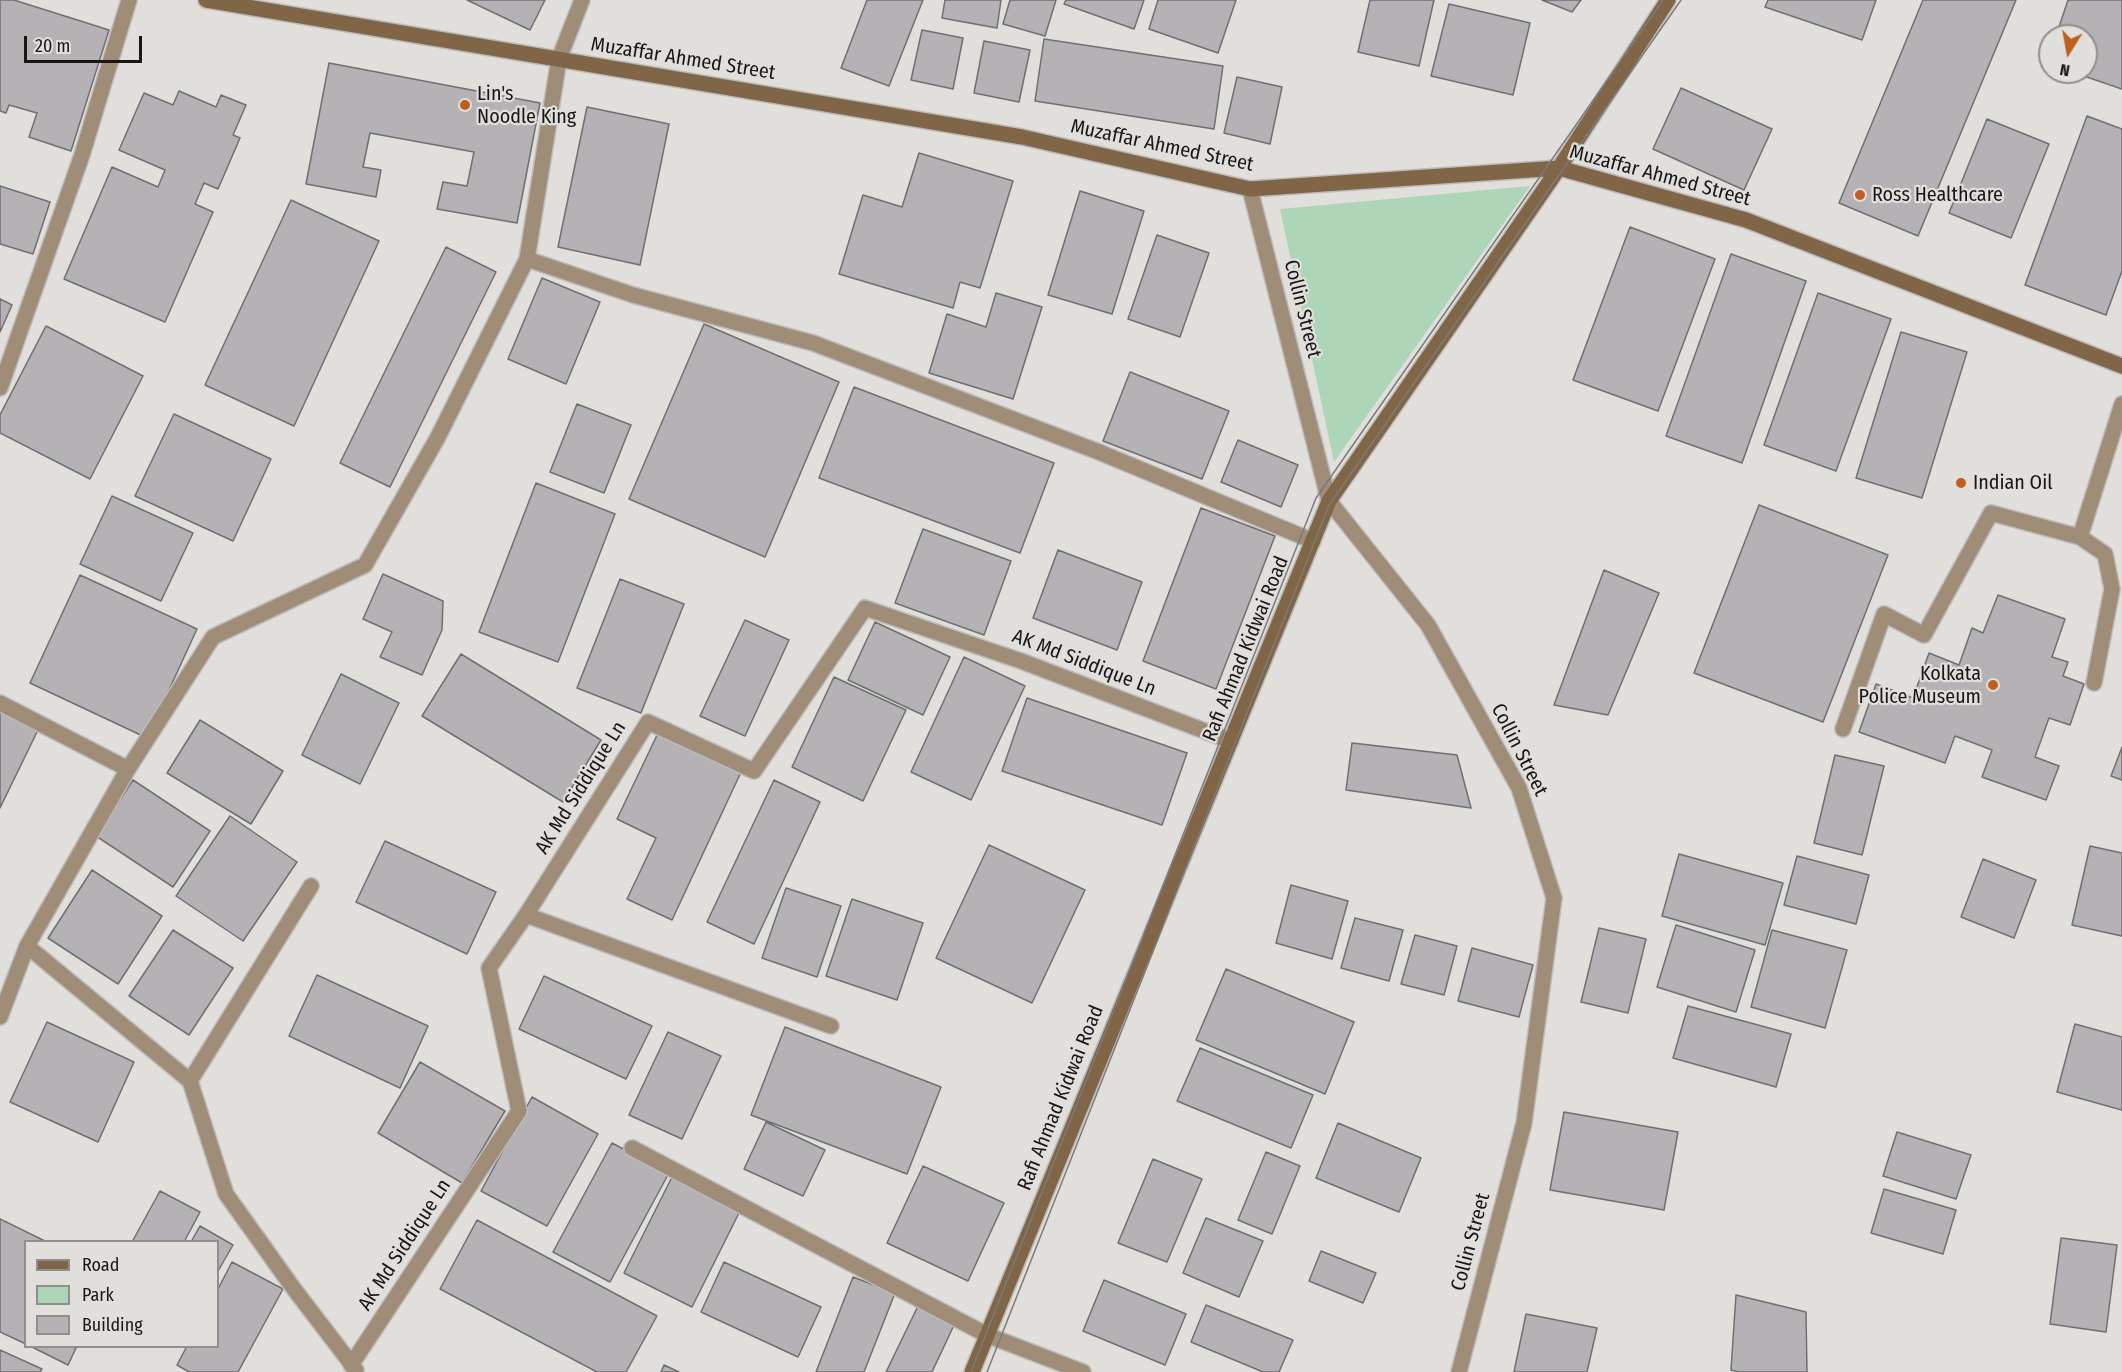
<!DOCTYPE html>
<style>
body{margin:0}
#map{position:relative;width:2122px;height:1372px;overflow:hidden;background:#e0dfdc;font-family:"Fira Sans Condensed",sans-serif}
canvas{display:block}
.legend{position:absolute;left:24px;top:1240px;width:195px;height:108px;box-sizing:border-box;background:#e0dfdc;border:2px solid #908f8d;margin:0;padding:8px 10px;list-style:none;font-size:18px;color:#181716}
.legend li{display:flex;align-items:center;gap:12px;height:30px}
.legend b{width:30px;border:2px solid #908f8d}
.north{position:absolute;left:2038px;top:24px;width:60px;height:60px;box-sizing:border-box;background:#e0dfdc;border:2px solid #908f8d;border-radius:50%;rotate:191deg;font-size:16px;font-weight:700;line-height:24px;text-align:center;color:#181716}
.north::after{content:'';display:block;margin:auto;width:21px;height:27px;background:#c05f1f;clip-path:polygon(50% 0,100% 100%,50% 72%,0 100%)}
.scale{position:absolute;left:24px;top:36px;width:118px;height:27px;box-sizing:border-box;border:3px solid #181716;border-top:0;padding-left:8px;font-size:18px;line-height:21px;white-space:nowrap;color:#181716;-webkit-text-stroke:4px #e0dfdc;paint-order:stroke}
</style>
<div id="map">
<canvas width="2122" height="1372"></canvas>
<ul class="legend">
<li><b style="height:8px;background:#806547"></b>Road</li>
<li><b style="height:16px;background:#add6b8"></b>Park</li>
<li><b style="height:16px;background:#b4b2b5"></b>Building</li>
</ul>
<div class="north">N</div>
<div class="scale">20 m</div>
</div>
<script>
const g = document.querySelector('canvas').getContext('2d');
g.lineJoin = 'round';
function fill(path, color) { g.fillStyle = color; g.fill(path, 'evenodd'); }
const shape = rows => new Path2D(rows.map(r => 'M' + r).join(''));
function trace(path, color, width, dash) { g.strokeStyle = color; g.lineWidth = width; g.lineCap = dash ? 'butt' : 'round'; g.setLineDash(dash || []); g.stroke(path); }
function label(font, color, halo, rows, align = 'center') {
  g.font = font + ' "Fira Sans Condensed",sans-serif'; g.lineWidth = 4.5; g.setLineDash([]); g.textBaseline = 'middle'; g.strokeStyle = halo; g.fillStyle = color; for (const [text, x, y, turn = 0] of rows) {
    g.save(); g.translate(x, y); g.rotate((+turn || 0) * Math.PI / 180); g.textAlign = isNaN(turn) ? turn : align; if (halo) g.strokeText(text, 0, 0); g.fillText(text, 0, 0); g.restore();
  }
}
fill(shape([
 [1530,186,1334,462,1280,209]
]), '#add6b8');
const building = shape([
 [0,0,14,0,109,30,71,151,29,137,37,113,9,105,6,113,0,111,0,0],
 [467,0,545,0,530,30,467,0],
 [867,0,923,0,889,86,841,68,867,0],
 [945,0,1001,0,997,28,942,18,945,0],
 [1010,0,1056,0,1045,36,1003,24,1010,0],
 [1066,0,1144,0,1134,29,1064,4,1066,0],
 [1158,0,1236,0,1218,53,1149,29,1158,0],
 [1370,0,1434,0,1419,66,1358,52,1370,0],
 [1542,0,1581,0,1572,12,1542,0],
 [1768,0,1876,0,1862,40,1765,7,1768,0],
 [1923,0,2016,0,1918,236,1839,203,1923,0],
 [2068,0,2122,0,2122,89,2072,72,2086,72,2086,36,2056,36,2068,0],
 [1449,4,1530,23,1513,95,1431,76,1449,4],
 [922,30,963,38,953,89,911,80,922,30],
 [1044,39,1223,66,1214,129,1035,101,1044,39],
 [984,41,1030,50,1019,102,974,93,984,41],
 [329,63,540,103,517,223,437,209,443,182,467,186,474,152,370,133,363,167,381,170,376,197,306,184,329,63],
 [1237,77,1282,87,1270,144,1224,133,1237,77],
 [1681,88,1772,129,1744,190,1653,149,1681,88],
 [179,91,216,107,221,95,246,105,233,135,240,138,218,189,204,183,195,204,213,212,165,322,64,279,112,167,158,187,165,170,119,150,144,93,173,105,179,91],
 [587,107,669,124,640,265,558,247,587,107],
 [2087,116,2122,129,2122,271,2106,315,2025,285,2087,116],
 [1987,119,2049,144,2011,238,1949,213,1987,119],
 [919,153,1013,181,980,288,960,282,953,308,839,274,863,195,902,207,919,153],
 [0,186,50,202,33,254,0,244,0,186],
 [1080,191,1144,211,1112,314,1048,295,1080,191],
 [291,200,379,241,294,426,205,385,291,200],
 [1630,227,1715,259,1658,411,1573,380,1630,227],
 [1157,235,1209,253,1180,337,1128,319,1157,235],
 [446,247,496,272,390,487,340,463,446,247],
 [1731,254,1806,281,1742,463,1666,436,1731,254],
 [542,278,600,302,566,384,508,359,542,278],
 [996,293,1042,307,1013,399,929,373,947,314,986,327,996,293],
 [1818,293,1891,319,1836,471,1764,445,1818,293],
 [0,299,12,305,0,332,0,299],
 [704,324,839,382,765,557,629,499,704,324],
 [46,326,143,376,90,479,0,433,0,415,46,326],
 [1901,332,1967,352,1922,498,1856,478,1901,332],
 [1130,372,1229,411,1202,479,1103,441,1130,372],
 [854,387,1054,463,1020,553,819,478,854,387],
 [577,404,631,425,604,493,550,472,577,404],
 [174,414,271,459,233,541,135,496,174,414],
 [1238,440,1298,465,1281,507,1221,482,1238,440],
 [536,483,615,514,558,662,479,632,536,483],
 [112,496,193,533,161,601,80,564,112,496],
 [1759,505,1888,555,1823,722,1694,673,1759,505],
 [1201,508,1275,536,1216,689,1143,661,1201,508],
 [923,529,1011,561,984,635,895,603,923,529],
 [1058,550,1142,582,1117,650,1033,618,1058,550],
 [1604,570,1659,593,1608,715,1554,705,1604,570],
 [383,574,443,601,442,630,422,675,380,657,392,632,363,619,383,574],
 [80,575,197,629,147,738,30,683,80,575],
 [620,579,684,604,641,713,577,688,620,579],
 [1998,595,2065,619,2052,657,2068,662,2063,676,2084,684,2070,725,2049,718,2035,757,2059,766,2046,800,1982,777,1992,750,1955,736,1945,763,1859,732,1876,684,1913,698,1929,653,1959,665,1972,628,1983,633,1998,595],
 [745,620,789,640,745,736,700,716,745,620],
 [875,622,950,657,923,715,848,680,875,622],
 [461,654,601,740,563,802,422,716,461,654],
 [964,657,1025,686,971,800,911,772,964,657],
 [341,674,399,703,360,784,302,755,341,674],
 [834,677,906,710,863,801,792,767,834,677],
 [1027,698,1187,753,1162,825,1002,771,1027,698],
 [0,712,38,730,0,808,0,712],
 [200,720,283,771,251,824,167,773,200,720],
 [659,731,742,770,672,920,627,899,656,838,617,819,659,731],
 [1352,743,1457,755,1471,808,1346,790,1352,743],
 [2122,747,2122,780,2111,776,2122,747],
 [1835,755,1884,766,1862,855,1814,843,1835,755],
 [133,780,210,831,173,887,96,836,133,780],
 [774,780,820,802,754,944,707,922,774,780],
 [230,816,297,862,243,941,176,896,230,816],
 [385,841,496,892,467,954,356,902,385,841],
 [989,845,1085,890,1032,1003,936,958,989,845],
 [2090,846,2122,853,2122,936,2072,925,2090,846],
 [1679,854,1783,883,1765,945,1662,916,1679,854],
 [1797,856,1869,875,1856,924,1784,905,1797,856],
 [1983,859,2036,880,2014,938,1961,917,1983,859],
 [92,870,162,916,118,984,48,938,92,870],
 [1291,885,1348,901,1332,959,1276,943,1291,885],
 [786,888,841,906,817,977,762,958,786,888],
 [852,899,923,923,897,1000,826,976,852,899],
 [1355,918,1403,930,1389,981,1341,968,1355,918],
 [1676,925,1755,950,1736,1012,1657,987,1676,925],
 [1599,928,1646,939,1628,1013,1581,1002,1599,928],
 [173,930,233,968,189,1035,129,996,173,930],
 [1772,930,1847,950,1825,1028,1751,1007,1772,930],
 [1415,935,1457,946,1444,995,1401,984,1415,935],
 [1472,948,1533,965,1519,1017,1458,1001,1472,948],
 [1226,969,1354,1022,1325,1094,1196,1040,1226,969],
 [317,975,428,1026,400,1088,289,1036,317,975],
 [544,976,652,1026,626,1079,519,1029,544,976],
 [1688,1006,1791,1034,1776,1087,1673,1058,1688,1006],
 [47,1022,134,1062,98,1142,10,1102,47,1022],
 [2075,1024,2122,1037,2122,1110,2057,1092,2075,1024],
 [785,1027,941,1087,907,1174,751,1115,785,1027],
 [668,1032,721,1056,682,1139,629,1115,668,1032],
 [1200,1048,1313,1095,1291,1148,1177,1101,1200,1048],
 [420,1062,505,1111,462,1183,378,1133,420,1062],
 [532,1097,598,1134,547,1226,481,1191,532,1097],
 [1564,1112,1678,1132,1664,1210,1550,1190,1564,1112],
 [766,1122,825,1150,803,1196,744,1169,766,1122],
 [1338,1123,1421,1158,1399,1212,1316,1178,1338,1123],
 [1897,1132,1971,1155,1956,1199,1883,1176,1897,1132],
 [612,1143,669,1173,610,1282,553,1252,612,1143],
 [1266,1152,1300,1166,1272,1234,1238,1220,1266,1152],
 [1153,1159,1202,1179,1167,1262,1118,1243,1153,1159],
 [923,1166,1004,1203,968,1281,887,1243,923,1166],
 [672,1177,740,1211,692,1307,624,1273,672,1177],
 [1884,1189,1956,1210,1943,1254,1871,1233,1884,1189],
 [160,1191,200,1212,184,1242,132,1242,160,1191],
 [1206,1218,1263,1241,1239,1297,1183,1273,1206,1218],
 [0,1219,47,1242,26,1242,26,1344,0,1332,0,1219],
 [477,1220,657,1316,626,1372,597,1372,440,1289,477,1220],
 [200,1226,233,1245,218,1271,218,1242,191,1242,200,1226],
 [2061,1238,2117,1245,2106,1332,2050,1324,2061,1238],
 [1321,1251,1376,1273,1363,1303,1309,1281,1321,1251],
 [232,1262,283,1289,238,1372,189,1372,177,1365,187,1346,218,1346,218,1289,232,1262],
 [724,1262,821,1307,798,1357,701,1312,724,1262],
 [853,1277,895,1293,864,1372,816,1372,853,1277],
 [1104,1280,1186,1314,1165,1365,1083,1331,1104,1280],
 [1736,1295,1806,1312,1807,1372,1739,1372,1731,1370,1736,1295],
 [1206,1305,1293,1340,1279,1372,1263,1372,1191,1342,1206,1305],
 [918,1306,955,1323,932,1372,886,1372,918,1306],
 [1526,1314,1597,1328,1587,1372,1514,1372,1526,1314],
 [30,1346,77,1346,68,1365,30,1346],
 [0,1350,42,1369,40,1372,0,1372,0,1350],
 [664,1365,679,1372,661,1372,664,1365]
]);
fill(building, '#b4b2b5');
trace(building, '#706f71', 1.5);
const service = shape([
 [527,259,633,295,813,343,1099,452,1313,541],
 [2080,537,2105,554,2112,589,2094,683],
 [1843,729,1884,614,1924,635,1991,513,2080,537,2122,404],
 [190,1081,311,886]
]);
const minor = shape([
 [1250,189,1329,501,1428,625,1519,788,1554,898,1524,1123,1459,1372],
 [0,388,82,155,129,0],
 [0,703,128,769],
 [526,915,831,1026],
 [27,946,190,1081,226,1194,294,1289,356,1370],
 [0,1017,27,946,128,769,213,637,365,565,438,437,527,259,559,59,582,0],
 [632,1148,987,1335,1083,1372],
 [351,1365,519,1111,489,968,526,915,648,722,754,771,865,608,1021,661,1231,741]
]);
const secondary = shape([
 [206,0,1022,137,1250,189,1559,168,1746,220,2122,366],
 [972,1372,1329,501,1559,168,1668,0]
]);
trace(service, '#bcbbb8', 18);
trace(minor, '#bcbbb8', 18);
trace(secondary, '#bcbbb8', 18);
trace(service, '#9f8d78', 15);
trace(minor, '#9f8d78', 15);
trace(secondary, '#806547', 15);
trace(shape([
 [971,1372,1316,498,1663,0],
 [987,1372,1329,505,1681,0]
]), '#7c7b79', 1.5);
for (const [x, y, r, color] of [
 [465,105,6,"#c05f1f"],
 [1860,195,6,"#c05f1f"],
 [1961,483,6,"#c05f1f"],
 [1993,685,6,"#c05f1f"]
]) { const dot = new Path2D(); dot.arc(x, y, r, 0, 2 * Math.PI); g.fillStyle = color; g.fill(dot); trace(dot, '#e0dfdc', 2); }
label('20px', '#181716', '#e0dfdc', [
 ["Muzaffar Ahmed Street",683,59,9],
 ["Muzaffar Ahmed Street",1162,146,12],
 ["Muzaffar Ahmed Street",1660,176,15],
 ["Collin Street",1302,309,76],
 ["Rafi Ahmad Kidwai Road",1246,649,-68],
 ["AK Md Siddique Ln",1084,663,21],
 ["Collin Street",1519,750,63],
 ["AK Md Siddique Ln",581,788,-58],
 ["Rafi Ahmad Kidwai Road",1061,1098,-68],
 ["Collin Street",1471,1242,-75],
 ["AK Md Siddique Ln",405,1245,-57]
]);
label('20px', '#181716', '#e0dfdc', [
 ["Lin's",477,94],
 ["Noodle King",477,117],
 ["Ross Healthcare",1872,195],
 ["Indian Oil",1973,483],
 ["Kolkata",1981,674,"right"],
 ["Police Museum",1981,697,"right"]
], 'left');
</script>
